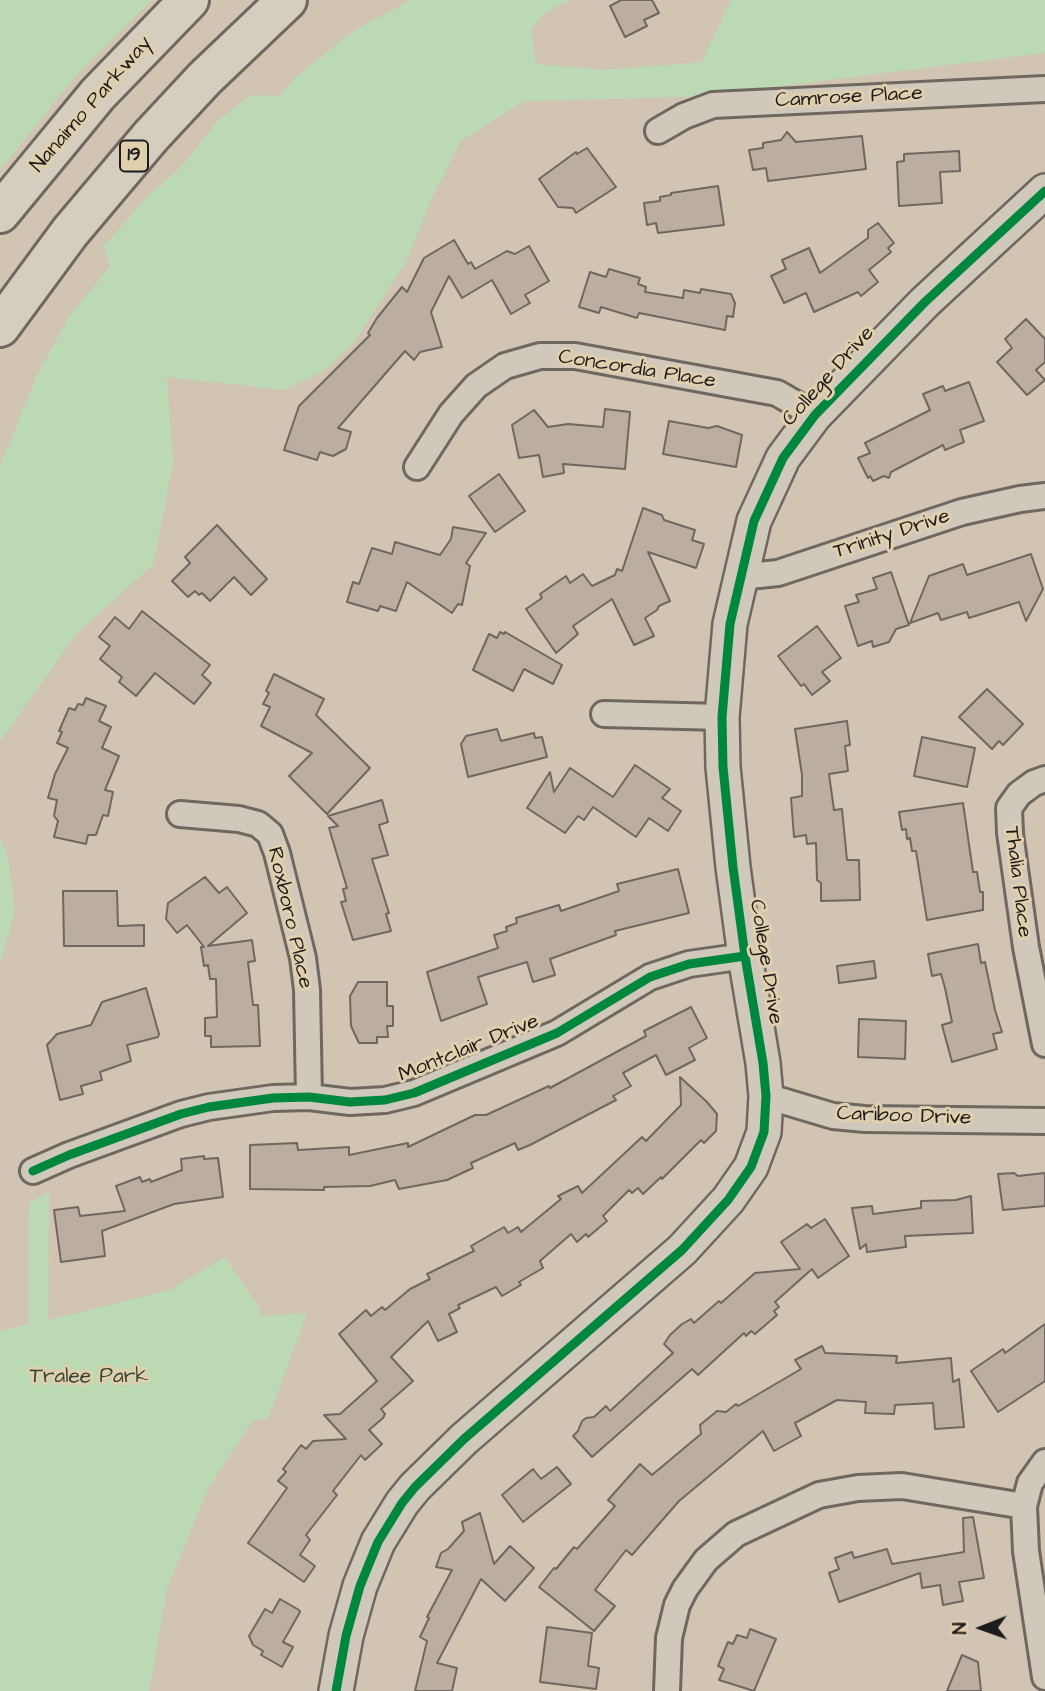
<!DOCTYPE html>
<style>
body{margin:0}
#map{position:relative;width:1045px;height:1691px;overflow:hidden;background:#d2c4b2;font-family:"Architects Daughter",sans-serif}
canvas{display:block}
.north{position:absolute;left:947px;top:1593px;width:70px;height:70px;-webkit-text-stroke:5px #e0cfac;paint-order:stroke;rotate:269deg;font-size:19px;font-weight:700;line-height:28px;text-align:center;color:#1c1c1c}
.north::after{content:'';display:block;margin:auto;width:24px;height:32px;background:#1c1c1c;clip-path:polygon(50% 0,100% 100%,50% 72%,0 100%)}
</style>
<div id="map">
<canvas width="1045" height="1691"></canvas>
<div class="north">N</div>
</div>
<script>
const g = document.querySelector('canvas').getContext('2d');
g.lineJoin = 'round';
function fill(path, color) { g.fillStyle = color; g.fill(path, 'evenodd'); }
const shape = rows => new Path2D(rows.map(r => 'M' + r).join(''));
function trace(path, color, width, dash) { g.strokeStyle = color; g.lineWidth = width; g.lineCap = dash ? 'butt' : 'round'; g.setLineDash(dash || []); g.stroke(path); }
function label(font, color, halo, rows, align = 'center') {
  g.font = font + ' "Architects Daughter",sans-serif'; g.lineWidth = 6; g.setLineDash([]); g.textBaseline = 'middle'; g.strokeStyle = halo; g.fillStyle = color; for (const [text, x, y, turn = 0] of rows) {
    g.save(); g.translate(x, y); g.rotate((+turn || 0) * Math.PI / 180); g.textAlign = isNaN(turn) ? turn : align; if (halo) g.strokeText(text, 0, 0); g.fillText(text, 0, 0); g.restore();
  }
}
fill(shape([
 [0,0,152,0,79,72,0,170],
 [411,0,570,0,543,14,531,30,536,64,605,70,702,62,731,0,1045,0,1045,53,797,84,720,96,524,101,461,141,431,200,406,262,353,344,321,373,284,390,167,377,173,463,153,565,77,633,0,742,0,466,37,375,68,318,110,266,103,247,147,197,182,166,218,120,251,95,279,96,295,78,353,31],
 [0,839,7,854,15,911,0,964],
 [49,1192,48,1320,170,1290,225,1257,259,1307,262,1316,307,1313,268,1419,253,1420,208,1489,167,1588,149,1691,0,1691,0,1331,28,1324,29,1203]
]), '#bbd9b3');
const building = shape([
 [621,0,652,0,659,13,644,20,647,26,625,37,610,6,621,0],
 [787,132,796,142,862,136,866,169,768,181,766,168,753,170,749,150,763,148,763,143,781,140,787,132],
 [587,148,616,187,576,213,573,208,558,207,539,179,576,152,577,154,587,148],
 [959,151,960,171,940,172,942,203,899,206,897,162,904,161,904,154,959,151],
 [718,186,724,225,658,233,656,223,647,225,644,203,660,201,660,197,671,195,671,193,718,186],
 [878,223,894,243,888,248,891,252,869,270,878,282,861,296,858,292,814,312,806,293,784,303,771,276,786,269,782,260,809,248,820,273,868,238,868,230,878,223],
 [454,240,468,264,471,262,475,269,507,251,515,254,529,246,549,281,525,295,530,303,511,314,492,280,462,298,449,276,431,312,442,347,420,352,414,360,405,351,338,428,351,432,346,449,333,456,320,452,317,460,284,450,299,406,370,335,368,333,377,318,402,287,407,292,424,258,454,240],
 [609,269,640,278,638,284,646,287,645,292,683,298,684,290,700,293,701,289,731,294,735,303,733,317,727,316,725,330,639,313,637,318,601,307,599,313,579,307,590,272,606,277,609,269],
 [1026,319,1045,339,1045,362,1036,370,1045,380,1027,395,997,362,1012,348,1005,339,1026,319],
 [969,382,984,421,960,430,964,442,945,450,943,445,891,472,889,478,884,476,873,481,870,476,868,478,858,458,870,453,865,443,930,410,923,394,943,386,945,391,969,382],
 [605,409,630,412,625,469,563,464,564,473,543,477,539,455,519,458,512,425,534,410,548,427,568,424,603,427,605,409],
 [669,421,708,428,717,426,742,435,736,467,663,454,669,421],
 [499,474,525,511,495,532,469,496,499,474],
 [643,508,662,515,664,520,695,530,692,540,704,544,696,568,648,552,670,601,659,606,657,610,645,618,654,636,634,645,612,599,573,626,578,634,556,653,526,609,542,598,540,594,566,576,570,583,583,574,592,586,615,575,617,569,622,571,643,508],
 [217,525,267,579,251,595,234,577,210,601,202,593,199,595,195,591,188,597,172,581,190,563,185,557,217,525],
 [453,527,486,533,466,563,470,566,462,605,458,604,452,613,407,582,396,611,380,606,378,611,347,602,353,582,359,584,372,548,392,554,395,542,440,555,451,539,453,527],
 [1031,554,1043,589,1026,621,1019,602,969,618,967,612,941,620,938,613,910,623,929,576,963,564,967,575,1031,554],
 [891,572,909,625,896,629,889,642,873,647,872,641,858,646,845,606,859,602,856,595,877,589,873,578,891,572],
 [142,611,210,665,202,675,211,683,194,704,155,673,136,696,119,682,122,677,100,659,110,646,99,637,115,617,129,629,142,611],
 [817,626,841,658,822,672,830,681,812,695,804,684,801,686,778,656,817,626],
 [500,632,504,634,505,632,562,665,553,684,524,669,513,691,473,670,489,634,497,638,500,632],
 [274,674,324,699,316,715,370,768,327,814,289,776,312,753,261,726,270,707,263,704,269,693,266,691,274,674],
 [987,689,1023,724,1003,745,999,741,992,749,959,717,987,689],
 [86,698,106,706,99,721,111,727,102,748,119,756,105,790,113,792,108,816,103,815,96,835,88,835,86,844,54,837,58,821,54,816,57,800,48,798,55,774,68,748,57,743,62,732,59,731,69,708,75,710,78,704,83,705,86,698],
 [847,721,850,745,845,746,848,771,829,774,834,810,842,809,847,860,859,860,860,900,821,901,821,883,817,880,816,843,807,844,806,835,794,837,791,798,802,796,802,775,795,729,847,721],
 [497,729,501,741,534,733,535,738,542,737,547,757,468,777,461,744,466,736,497,729],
 [922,737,975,748,967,787,914,776,922,737],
 [635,765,670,789,662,798,681,811,668,831,649,818,636,837,593,807,584,820,578,816,565,833,527,808,550,772,554,792,570,768,613,797,635,765],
 [382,800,388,822,379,825,388,855,372,859,389,913,386,914,391,931,353,940,341,902,346,901,343,889,347,888,329,828,338,826,328,816,382,800],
 [963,803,973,872,977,872,980,892,983,892,983,910,927,920,916,851,912,851,910,838,907,839,906,829,902,830,899,812,963,803],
 [678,869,689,913,615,931,616,935,550,959,555,975,533,982,527,962,478,977,487,1004,441,1021,427,972,498,948,494,935,507,931,506,927,517,923,516,918,559,905,561,911,619,891,617,884,678,869],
 [205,877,219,893,227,887,247,913,208,946,252,940,255,961,248,962,253,1005,258,1005,260,1046,211,1047,211,1036,205,1036,205,1018,217,1017,216,979,210,979,208,965,204,966,201,947,204,947,187,925,177,933,166,919,168,903,205,877],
 [63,891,117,891,118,926,144,925,144,946,64,946,63,891],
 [978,944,981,963,985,962,995,1010,1002,1032,993,1034,997,1049,952,1062,942,1025,952,1022,945,988,941,974,932,976,928,954,978,944],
 [874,961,876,978,839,983,837,966,874,961],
 [358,982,387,982,387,1006,393,1006,393,1026,387,1026,388,1037,377,1037,377,1043,359,1043,351,1026,350,996,358,982],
 [146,988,159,1034,158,1037,127,1045,131,1061,100,1072,102,1080,81,1086,83,1094,60,1100,47,1045,57,1034,91,1025,102,1002,146,988],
 [691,1007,707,1038,689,1048,695,1060,666,1075,656,1055,623,1073,631,1086,613,1096,616,1100,530,1145,518,1150,515,1143,471,1163,473,1168,447,1180,399,1189,395,1180,370,1186,324,1187,324,1190,250,1189,250,1145,297,1143,298,1150,349,1147,349,1155,408,1143,408,1147,475,1115,486,1115,549,1086,550,1088,646,1036,644,1031,691,1007],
 [859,1019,906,1021,905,1059,858,1057,859,1019],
 [680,1077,707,1102,717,1114,716,1131,704,1143,701,1140,662,1179,661,1177,643,1194,638,1188,632,1193,629,1190,603,1216,607,1221,588,1237,586,1234,577,1242,571,1234,540,1261,543,1268,519,1282,521,1285,502,1296,496,1287,458,1305,460,1308,449,1314,457,1332,438,1341,428,1321,391,1357,413,1381,381,1409,385,1414,383,1418,369,1430,382,1444,365,1460,361,1455,333,1491,337,1495,306,1535,310,1540,300,1555,315,1566,304,1582,248,1543,287,1488,278,1481,286,1472,283,1469,301,1445,306,1449,313,1441,346,1439,324,1415,340,1414,377,1381,339,1334,366,1310,371,1316,382,1307,385,1310,410,1289,430,1279,427,1274,474,1251,471,1246,504,1227,508,1233,518,1227,521,1232,561,1199,558,1196,578,1186,582,1193,642,1137,646,1141,681,1105,680,1077],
 [204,1156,204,1159,218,1158,223,1197,174,1204,102,1231,105,1256,61,1262,54,1210,78,1207,80,1216,125,1211,116,1186,140,1177,142,1182,150,1179,151,1182,182,1170,181,1159,204,1156],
 [1014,1173,1018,1176,1045,1173,1045,1206,1003,1210,998,1174,1014,1173],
 [971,1196,973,1233,905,1236,906,1247,867,1252,866,1244,860,1249,852,1208,872,1206,873,1214,921,1208,921,1201,956,1200,971,1196],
 [825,1219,849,1256,818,1278,812,1269,775,1302,779,1307,774,1311,777,1315,755,1334,751,1331,746,1336,744,1333,698,1375,692,1369,592,1457,573,1436,578,1431,582,1421,586,1418,594,1417,606,1406,610,1411,673,1353,664,1344,670,1335,682,1324,691,1319,694,1323,719,1301,721,1303,755,1273,800,1269,781,1242,807,1224,811,1228,825,1219],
 [1045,1324,1045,1381,998,1412,971,1371,1003,1349,1005,1353,1045,1324],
 [822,1346,825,1353,897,1356,896,1363,951,1358,953,1382,959,1379,964,1427,935,1429,933,1403,895,1405,894,1414,865,1413,866,1402,837,1400,795,1423,801,1436,774,1451,763,1431,679,1501,632,1555,626,1550,595,1590,615,1606,594,1631,539,1587,554,1568,556,1569,574,1547,577,1549,615,1506,608,1500,640,1464,652,1475,701,1434,700,1425,717,1411,726,1412,736,1404,738,1406,801,1369,795,1360,822,1346],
 [557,1467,571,1484,523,1522,502,1495,533,1469,541,1479,557,1467],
 [480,1513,494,1564,510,1546,534,1568,505,1601,481,1579,437,1663,457,1668,452,1691,415,1691,427,1641,420,1637,429,1618,427,1617,452,1570,436,1567,441,1553,448,1549,464,1531,462,1522,480,1513],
 [973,1517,984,1578,959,1582,963,1601,943,1605,940,1585,922,1588,920,1573,839,1602,829,1573,839,1569,835,1558,852,1552,854,1558,887,1549,892,1564,964,1552,963,1518,973,1517],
 [280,1599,299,1610,300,1612,283,1642,293,1647,282,1667,261,1655,263,1651,253,1645,249,1636,265,1609,272,1613,280,1599],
 [547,1627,592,1633,588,1666,599,1668,596,1689,540,1682,547,1627],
 [750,1629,776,1639,754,1691,719,1680,724,1669,718,1666,728,1642,733,1644,737,1635,747,1638,750,1629],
 [962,1655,978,1662,981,1691,947,1691,962,1655]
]);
fill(building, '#bbaea0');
trace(building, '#6e6860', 2);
const street = shape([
 [658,131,684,116,713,105,1045,89],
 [417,467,451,414,476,386,505,366,540,356,575,356,777,393,815,415],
 [739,577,778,573,962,512,1020,499,1045,496],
 [604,714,722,717],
 [1045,779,1034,783,1019,794,1009,808,1010,833,1026,947,1045,1044],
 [180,814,239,819,258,824,270,834,277,853,303,958,307,990,309,1097],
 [766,1096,833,1116,865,1119,1045,1121],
 [33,1171,69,1155,181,1114,209,1107,273,1098,309,1097,350,1102,385,1100,414,1093,557,1033,650,977,689,964,745,956],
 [1024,1506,1026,1551,1045,1677],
 [667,1691,669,1638,677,1605,685,1589,706,1560,736,1534,819,1495,858,1488,902,1486,1024,1506,1030,1483,1045,1462]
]);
const secondary = shape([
 [336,1691,346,1636,360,1586,378,1542,402,1503,415,1487,464,1439,682,1250,728,1200,751,1167,764,1132,766,1096,763,1063,745,956,733,867,723,767,722,717,730,624,754,521,783,458,815,415,925,302,1045,191]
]);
const highway = shape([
 [0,213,98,94,189,0],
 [0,327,70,232,151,136,205,78,287,0]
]);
trace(street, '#6e6860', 30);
trace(secondary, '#6e6860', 38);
trace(highway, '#6e6860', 44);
trace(street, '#cfc8bb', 24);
trace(secondary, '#cfc8bb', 33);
trace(highway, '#d5cdbe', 38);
trace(shape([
 [33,1171,69,1155,181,1114,209,1107,273,1098,309,1097,350,1102,385,1100,414,1093,557,1033,650,977,689,964,745,956],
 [336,1691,346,1636,360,1586,378,1542,402,1503,415,1487,464,1439,682,1250,728,1200,751,1167,764,1132,766,1096,763,1063,745,956,733,867,723,767,722,717,730,624,754,521,783,458,815,415,925,302,1045,191]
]), '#00873e', 9);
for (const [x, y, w] of [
 [134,156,28]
]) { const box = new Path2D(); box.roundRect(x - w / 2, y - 15.5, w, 31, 5); g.fillStyle = '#e0cfac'; g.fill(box); trace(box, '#1c1c1c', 2); }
label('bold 19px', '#1c1c1c', null, [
 ["19",134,156]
]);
label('21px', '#1c1c1c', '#e0cfac', [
 ["Camrose Place",849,98,-3],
 ["Nanaimo Parkway",92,105,-49],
 ["Concordia Place",637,370,9],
 ["College Drive",829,377,-48],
 ["Trinity Drive",892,535,-18],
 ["Thalia Place",1017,882,83],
 ["Roxboro Place",289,918,77],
 ["College Drive",765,962,81],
 ["Montclair Drive",469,1049,-22],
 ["Cariboo Drive",904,1117,2]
]);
label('21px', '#38453a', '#e0cfac', [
 ["Tralee Park",89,1378]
]);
</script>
